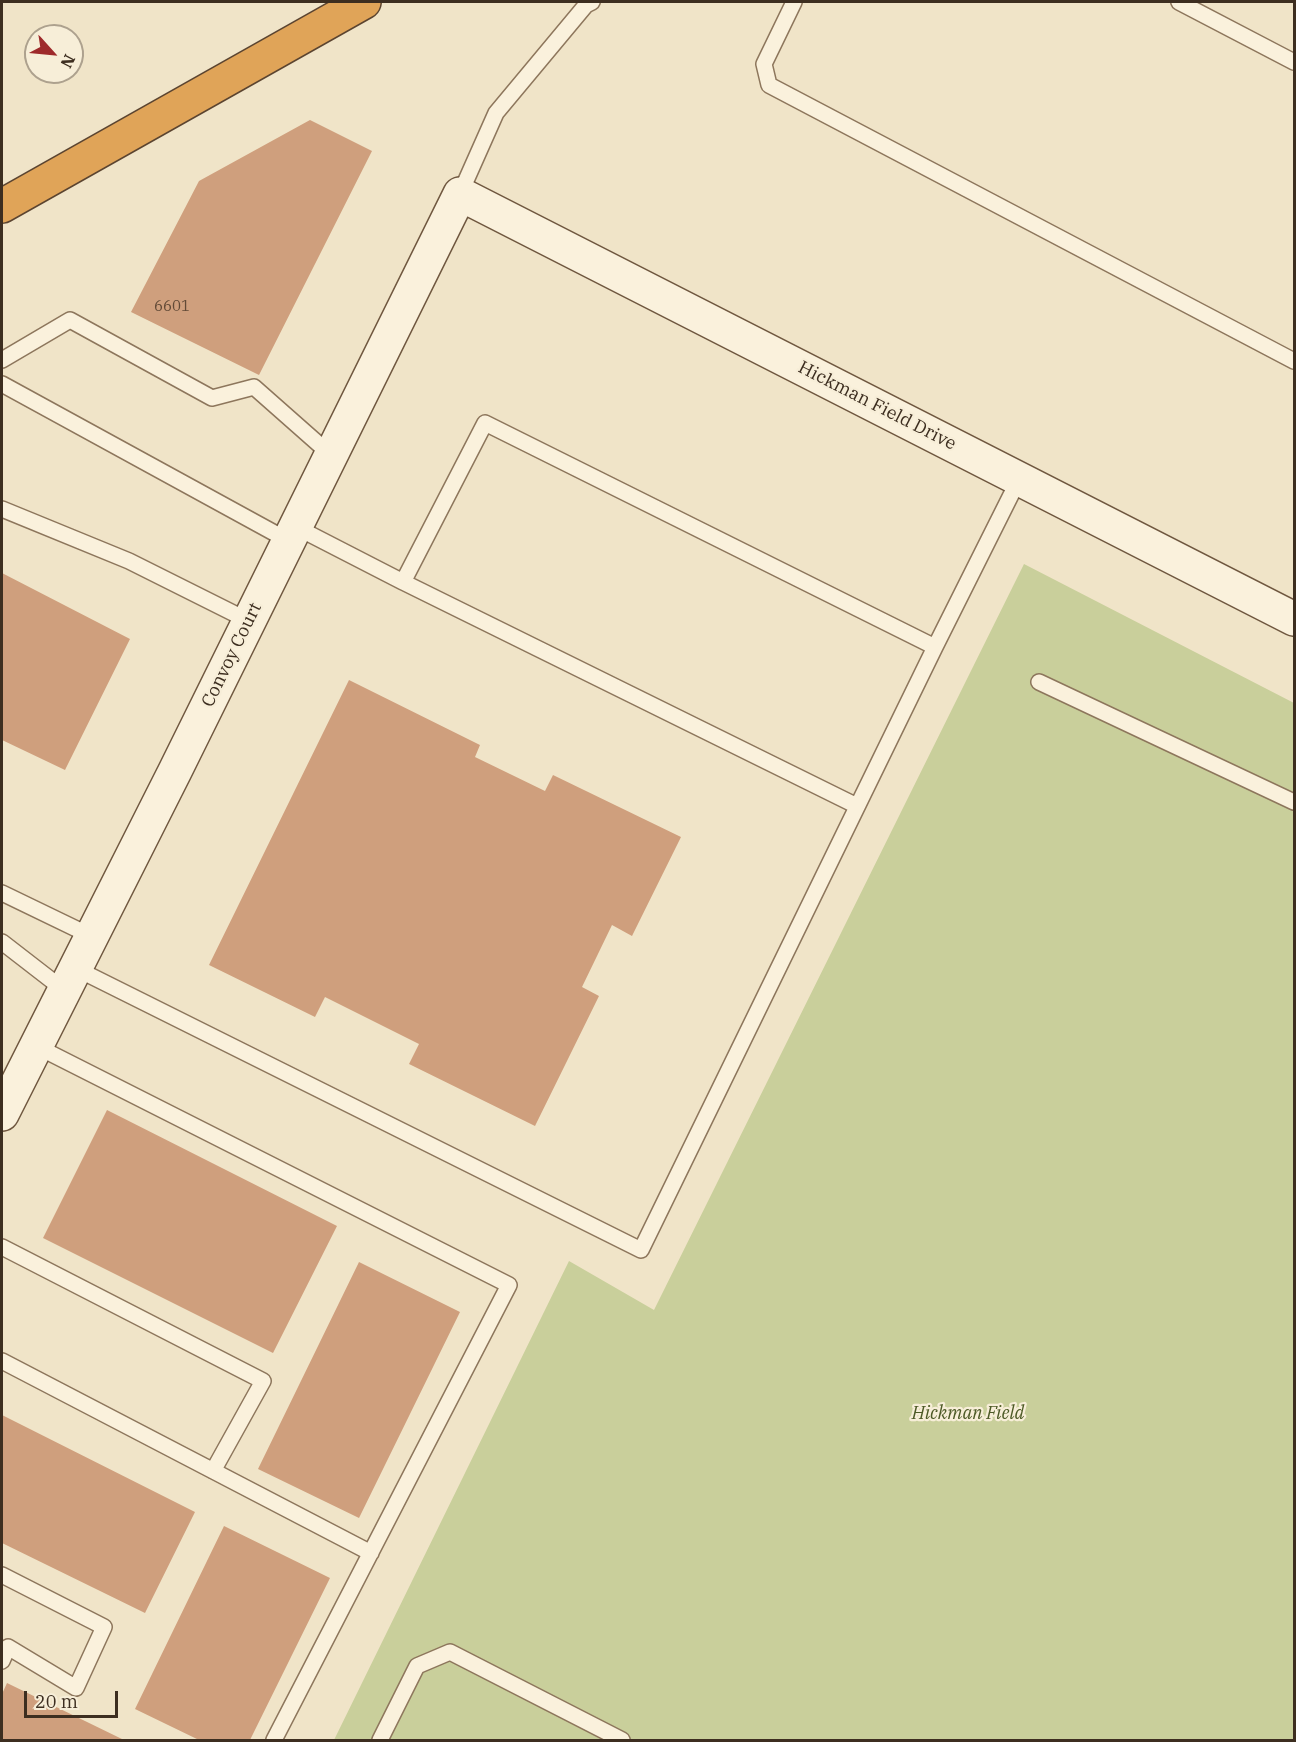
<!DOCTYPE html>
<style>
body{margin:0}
#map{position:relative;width:1296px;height:1742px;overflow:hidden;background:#f0e4c8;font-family:"IBM Plex Serif",serif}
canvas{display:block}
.frame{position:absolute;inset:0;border:3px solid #3d2e20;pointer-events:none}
.north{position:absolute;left:24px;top:24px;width:60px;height:60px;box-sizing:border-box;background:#f7eed8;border:2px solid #ada18e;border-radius:50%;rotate:117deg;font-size:16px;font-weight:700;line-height:24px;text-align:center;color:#3d2e20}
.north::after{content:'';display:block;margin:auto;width:21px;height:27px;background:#9e2a2b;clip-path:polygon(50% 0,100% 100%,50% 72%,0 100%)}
.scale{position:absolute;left:24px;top:1691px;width:94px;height:27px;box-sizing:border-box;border:3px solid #3d2e20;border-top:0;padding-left:8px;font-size:18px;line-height:21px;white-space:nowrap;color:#3d2e20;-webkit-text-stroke:4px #f7eed8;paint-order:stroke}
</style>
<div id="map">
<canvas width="1296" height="1742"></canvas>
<div class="frame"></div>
<div class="north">N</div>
<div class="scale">20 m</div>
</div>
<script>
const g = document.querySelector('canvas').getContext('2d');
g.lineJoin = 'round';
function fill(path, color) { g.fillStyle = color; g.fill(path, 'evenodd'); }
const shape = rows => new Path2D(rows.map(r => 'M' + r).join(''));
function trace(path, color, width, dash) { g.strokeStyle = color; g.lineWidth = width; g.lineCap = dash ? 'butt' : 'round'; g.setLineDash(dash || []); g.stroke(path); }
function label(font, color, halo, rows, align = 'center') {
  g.font = font + ' "IBM Plex Serif",serif'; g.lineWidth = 4.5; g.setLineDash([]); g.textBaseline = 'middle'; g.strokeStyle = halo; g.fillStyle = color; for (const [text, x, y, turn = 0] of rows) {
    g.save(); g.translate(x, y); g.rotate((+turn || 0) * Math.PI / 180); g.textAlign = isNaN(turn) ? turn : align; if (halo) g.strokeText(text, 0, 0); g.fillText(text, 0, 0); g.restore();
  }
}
fill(shape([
 [1024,564,1294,703,1294,1740,334,1740,569,1261,654,1310]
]), '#c9cf9b');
fill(shape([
 [310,120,372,151,259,375,131,312,199,181],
 [2,573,130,639,65,770,2,740],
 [349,680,480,745,475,757,545,791,553,775,681,837,632,936,612,925,582,987,599,996,535,1126,409,1064,419,1044,325,997,315,1017,209,965],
 [107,1110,337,1226,273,1353,43,1238],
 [359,1262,460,1312,359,1518,258,1469],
 [2,1415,195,1512,145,1613,2,1543],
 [224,1526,330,1578,250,1740,199,1740,135,1709],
 [7,1683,124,1740,2,1740,2,1694]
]), '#cf9f7d');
const lane = shape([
 [794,2,764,64,769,85,1294,361],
 [1179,2,1294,62],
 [460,194,496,113,586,5,592,2],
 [2,360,70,320,212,398,254,387,331,455],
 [2,384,289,541],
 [2,509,129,561,249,621],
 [296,527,403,582],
 [1039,682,1294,802],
 [857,806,403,582,485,423,935,647],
 [2,893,91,936],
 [2,942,64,990],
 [75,968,641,1250,935,647,1019,479],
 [36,1046,509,1285,274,1740],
 [2,1247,263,1381,213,1471],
 [2,1361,371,1553],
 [2,1575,104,1627,76,1688,8,1647,2,1661],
 [380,1740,417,1666,450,1652,622,1740]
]);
const secondary = shape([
 [2,1114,175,771,460,194,1294,619]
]);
const highway = shape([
 [2,206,364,2]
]);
trace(lane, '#8d765c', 18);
trace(secondary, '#6f573f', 36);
trace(highway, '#5b4430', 36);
trace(lane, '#faf1dc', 15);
trace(secondary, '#faf1dc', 33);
trace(highway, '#e0a458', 33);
label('15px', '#624a37', null, [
 ["6601",172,307]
]);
label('18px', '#3d2e20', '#f7eed8', [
 ["Hickman Field Drive",877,406,27],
 ["Convoy Court",232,655,-64]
]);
label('italic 18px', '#4d5a26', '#f7eed8', [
 ["Hickman Field",968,1414]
]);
</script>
